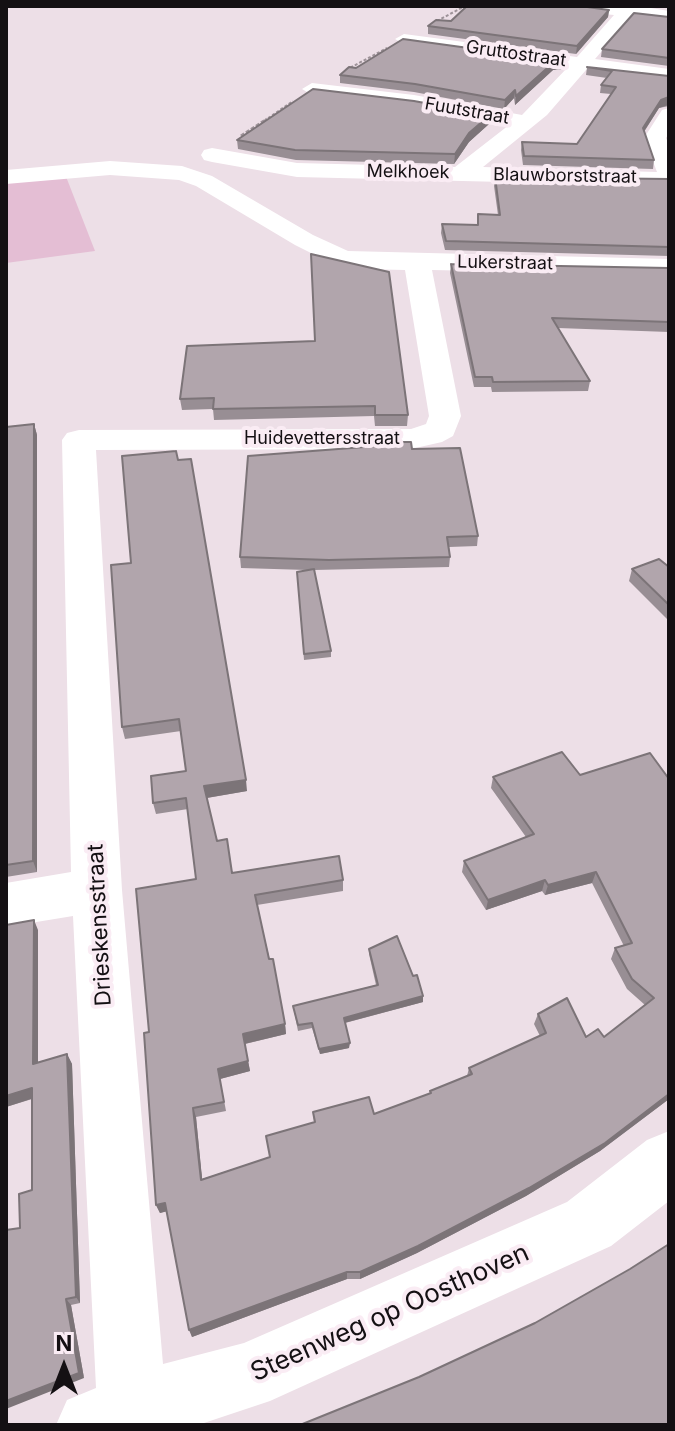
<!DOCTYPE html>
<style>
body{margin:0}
#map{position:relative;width:675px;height:1431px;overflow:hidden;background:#eddfe7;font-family:Inter,sans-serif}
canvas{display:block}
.frame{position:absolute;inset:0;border:8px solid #141013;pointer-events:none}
.north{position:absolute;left:24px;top:1327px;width:80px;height:80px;-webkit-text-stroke:6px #faecf4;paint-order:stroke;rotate:0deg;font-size:22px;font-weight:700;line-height:32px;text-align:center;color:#141013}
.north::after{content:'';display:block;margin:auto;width:28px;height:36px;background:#141013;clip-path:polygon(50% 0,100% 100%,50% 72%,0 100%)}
</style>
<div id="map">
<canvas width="675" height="1431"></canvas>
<div class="frame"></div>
<div class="north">N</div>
</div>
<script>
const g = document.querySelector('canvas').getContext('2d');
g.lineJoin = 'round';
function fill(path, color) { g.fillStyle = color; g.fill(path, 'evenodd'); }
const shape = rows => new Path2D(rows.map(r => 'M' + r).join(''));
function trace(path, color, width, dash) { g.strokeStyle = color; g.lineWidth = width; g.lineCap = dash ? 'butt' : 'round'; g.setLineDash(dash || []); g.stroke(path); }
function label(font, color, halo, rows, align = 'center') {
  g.font = font + ' Inter,sans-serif'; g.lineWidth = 8; g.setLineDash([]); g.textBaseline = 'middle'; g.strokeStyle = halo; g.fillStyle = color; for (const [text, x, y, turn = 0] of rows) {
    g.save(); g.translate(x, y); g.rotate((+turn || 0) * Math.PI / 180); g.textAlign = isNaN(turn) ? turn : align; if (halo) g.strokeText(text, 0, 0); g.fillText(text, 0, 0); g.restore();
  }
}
fill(shape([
 [65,174,95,251,6,263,6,179]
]), '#e4bed4');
trace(shape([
 [437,21,465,6],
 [346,70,387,48],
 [264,121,293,101]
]), '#9e9399', 2, [3, 2]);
trace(shape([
 [241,136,267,119]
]), '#9e9399', 3, [4, 2]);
fill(shape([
 [566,6,639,6,669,11,669,21,631,17,595,59,669,69,669,81,586,70,547,115,483,167,657,172,644,138,662,110,669,108,669,133,666,138,669,145,669,186,297,177,212,162,204,160,201,155,204,150,212,148,297,163,455,167,509,125,414,107,312,95,302,89,312,83,414,95,522,115,568,67,404,44,395,39,404,34,577,57,614,15,574,11,566,6],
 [110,161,182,166,212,176,313,235,348,251,669,259,669,275,432,270,461,416,453,436,442,442,411,449,96,450,122,890,163,1364,244,1343,567,1202,647,1140,669,1131,669,1201,611,1246,270,1401,198,1425,56,1425,67,1400,96,1388,73,916,6,927,6,883,71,872,62,440,67,433,79,430,411,429,426,424,429,416,405,270,362,269,333,264,295,245,196,186,179,180,110,175,6,184,6,170,110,161]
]), '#fff');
fill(shape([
 [609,10,608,17,576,54,428,34,428,26,451,21],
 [669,17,669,66,601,57,602,49],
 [587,67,669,76,669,106,659,108,644,132,654,160,653,169,523,165,521,150,522,142,577,144,611,94,600,93,601,85,607,78,586,75],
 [356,68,562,69,553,70,515,105,514,98,504,109,414,92,340,83,340,75],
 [490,115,489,124,469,142,454,164,296,160,238,149,237,140],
 [495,177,669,179,669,256,445,250,441,233,442,224,477,225,478,214,498,215,494,186],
 [451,264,669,268,669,332,558,328,590,381,588,391,492,392,491,387,474,387,450,273],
 [187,346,408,415,407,426,375,426,374,416,214,420,213,409,182,410,180,399],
 [34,424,37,435,37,872,6,877,6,427],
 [412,449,478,536,477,546,449,547,450,557,449,567,314,570,331,651,331,657,304,660,297,572,307,570,241,568,240,557],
 [111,565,247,791,207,798,217,841,232,873,343,880,343,891,257,905,285,1024,286,1034,245,1044,250,1071,220,1079,226,1111,196,1117,202,1179,270,1157,266,1136,314,1123,313,1112,374,1114,430,1094,430,1091,467,1076,469,1068,540,1036,534,1024,538,1014,586,1037,604,1037,645,1005,627,989,611,959,615,948,624,946,592,883,545,895,542,891,486,910,462,872,464,861,526,837,491,788,493,777,580,775,650,753,669,1099,600,1151,526,1196,417,1253,360,1279,347,1279,192,1337,167,1211,160,1213,156,1205,149,1032,196,879,188,809,156,814,153,803,186,771,181,731,125,739,122,727],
 [669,567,669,618,667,619,629,581,632,569],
 [38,930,38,1062,67,1054,72,1064,80,1303,71,1305,84,1378,20,1228,32,1190,32,1099,6,1107],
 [369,949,413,976,423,996,423,1002,345,1023,349,1048,320,1054,312,1028,298,1031,293,1006,376,985,369,954]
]), '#988e94');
fill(shape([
 [609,10,608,17,576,54,577,46],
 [563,61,562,69,553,70,515,105,516,96,554,62],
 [515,90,514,98,504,109,505,100],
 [669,97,668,105,659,108,641,136,643,128,661,100],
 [490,115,489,124,469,142,454,164,455,154,469,133],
 [34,424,37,435,37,872,33,861],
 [246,780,247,791,206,798,204,786],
 [596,872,592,883,545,895,548,885],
 [545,880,542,891,486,910,488,900],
 [34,920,38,930,38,1073,33,1064],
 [423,996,423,1002,344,1023,344,1018],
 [285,1024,286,1034,244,1044,243,1034],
 [350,1043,349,1048,320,1054,319,1049],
 [67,1054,72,1064,80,1303,76,1297],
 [248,1061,250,1071,220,1079,226,1111,218,1069],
 [32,1088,37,1097,6,1107,6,1096],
 [669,1094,669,1099,600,1151,526,1196,417,1253,360,1279,360,1272],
 [193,1108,196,1117,203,1188,201,1180],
 [165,1203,168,1211,160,1213,156,1205],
 [347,1272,347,1279,192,1337,189,1330],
 [66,1299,71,1305,84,1378,6,1409,6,1401]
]), '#7c7478');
const building = shape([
 [467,6,580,6,609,10,577,46,428,26,436,20,451,21,467,6],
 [634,13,669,17,669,58,602,49,634,13],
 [403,39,563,61,554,62,516,96,515,90,505,100,415,84,340,75,349,67,356,68,403,39],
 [587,67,669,76,669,97,661,100,643,128,654,160,524,156,522,142,577,144,616,87,601,85,612,71,587,67],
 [313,89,414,101,490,115,469,133,455,154,295,150,237,140,313,89],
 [495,177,669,179,669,247,446,241,442,224,478,225,478,214,500,215,495,177],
 [311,254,389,272,408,415,375,415,375,406,213,409,214,398,180,399,187,346,315,341,311,254],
 [451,264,669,268,669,322,552,318,590,381,493,382,492,377,475,377,451,264],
 [34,424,33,861,6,865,6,427,34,424],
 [376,442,411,442,412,449,460,448,478,536,447,537,450,557,329,560,240,557,248,456,377,446,376,442],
 [176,451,178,460,191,459,246,780,204,786,217,841,227,839,232,873,339,856,343,880,255,895,269,959,273,959,285,1024,243,1034,248,1061,218,1069,224,1102,193,1108,201,1180,270,1157,266,1136,315,1122,313,1112,369,1097,374,1114,431,1093,430,1091,472,1074,469,1068,546,1033,538,1014,567,998,586,1037,598,1029,604,1037,654,998,632,979,615,948,632,943,596,872,548,885,545,880,488,900,464,861,534,834,493,777,562,752,580,775,650,753,669,779,669,1094,605,1143,529,1188,418,1246,360,1272,347,1272,189,1330,165,1203,156,1205,144,1033,149,1032,136,889,196,879,186,798,153,803,151,776,186,771,179,719,122,727,111,565,131,563,122,456,176,451],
 [659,559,669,567,669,605,632,569,659,559],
 [314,569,331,651,304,654,297,572,314,569],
 [34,920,33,1064,67,1054,76,1297,66,1299,79,1373,6,1401,6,1230,20,1228,19,1194,32,1190,32,1088,6,1096,6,925,34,920],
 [397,936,413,976,417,975,423,996,344,1018,350,1043,319,1049,312,1023,298,1025,293,1006,378,985,369,949,397,936],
 [669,1244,669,1425,300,1425,419,1377,535,1323,630,1269,669,1244]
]);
fill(building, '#b1a5ac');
trace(building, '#7c7478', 2);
label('18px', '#141013', '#faecf4', [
 ["Gruttostraat",516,54,8],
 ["Fuutstraat",467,111,10],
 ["Melkhoek",408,172,1],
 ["Blauwborststraat",565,176,1],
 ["Lukerstraat",505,263,1],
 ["Huidevettersstraat",322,439]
]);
label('22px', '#141013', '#faecf4', [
 ["Drieskensstraat",100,925,-93]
]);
label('26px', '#141013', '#faecf4', [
 ["Steenweg op Oosthoven",390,1313,-24]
]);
</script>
